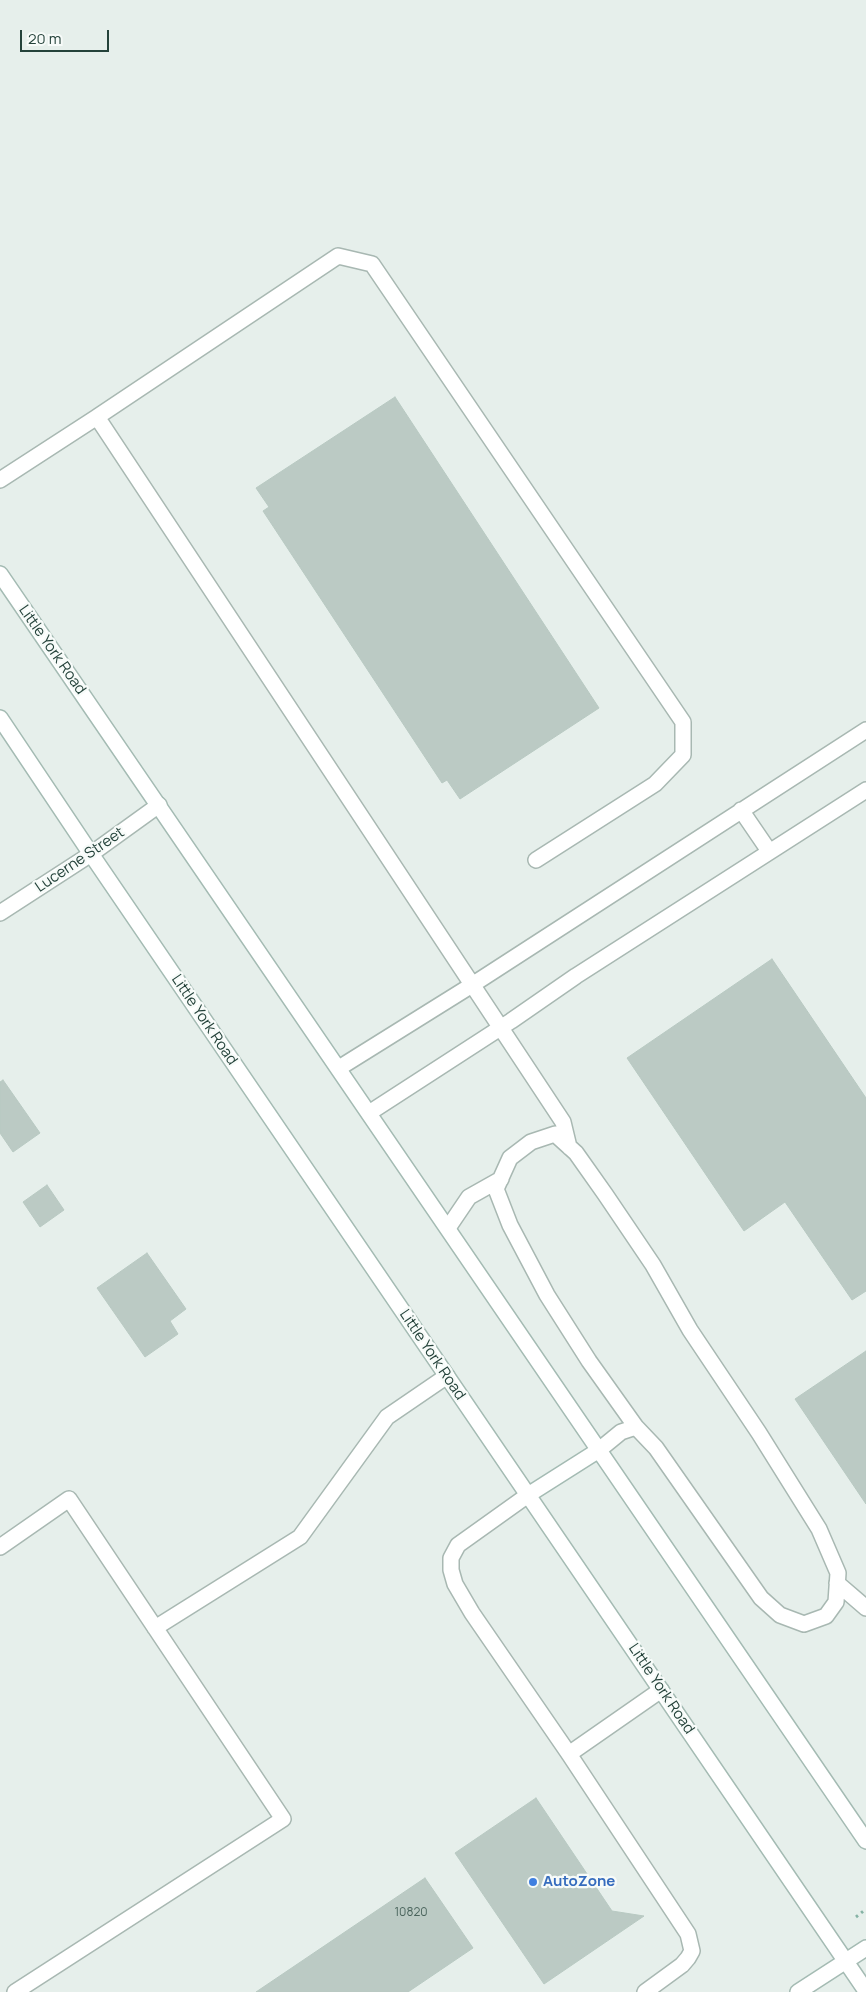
<!DOCTYPE html>
<style>
body{margin:0}
#map{position:relative;width:866px;height:1992px;overflow:hidden;background:#e6efeb;font-family:Manrope,sans-serif}
canvas{display:block}
.scale{position:absolute;left:20px;top:30px;width:89px;height:22px;box-sizing:border-box;border:2px solid #24423a;border-top:0;padding-left:6px;font-size:15px;line-height:18px;white-space:nowrap;color:#24423a;-webkit-text-stroke:4px #f7fbf9;paint-order:stroke}
</style>
<div id="map">
<canvas width="866" height="1992"></canvas>
<div class="scale">20 m</div>
</div>
<script>
const g = document.querySelector('canvas').getContext('2d');
g.lineJoin = 'round';
function fill(path, color) { g.fillStyle = color; g.fill(path, 'evenodd'); }
const shape = rows => new Path2D(rows.map(r => 'M' + r).join(''));
function trace(path, color, width, dash) { g.strokeStyle = color; g.lineWidth = width; g.lineCap = dash ? 'butt' : 'round'; g.setLineDash(dash || []); g.stroke(path); }
function label(font, color, halo, rows, align = 'center') {
  g.font = font + ' Manrope,sans-serif'; g.lineWidth = 4.5; g.setLineDash([]); g.textBaseline = 'middle'; g.strokeStyle = halo; g.fillStyle = color; for (const [text, x, y, turn = 0] of rows) {
    g.save(); g.translate(x, y); g.rotate((+turn || 0) * Math.PI / 180); g.textAlign = isNaN(turn) ? turn : align; if (halo) g.strokeText(text, 0, 0); g.fillText(text, 0, 0); g.restore();
  }
}
const building = shape([
 [395,397,599,708,460,799,447,780,442,783,263,511,269,507,256,488,395,397],
 [772,959,866,1098,866,1291,852,1300,785,1202,744,1231,627,1058,772,959],
 [3,1080,40,1133,13,1152,0,1133,0,1082,3,1080],
 [47,1185,64,1210,40,1227,23,1202,47,1185],
 [147,1253,186,1309,170,1321,178,1334,145,1357,97,1288,147,1253],
 [866,1351,866,1504,795,1399,866,1351],
 [536,1798,612,1911,644,1916,544,1984,455,1853,536,1798],
 [425,1878,473,1948,408,1992,256,1992,425,1878]
]);
fill(building, '#bbcac4');
trace(building, '#b8c9c2', 1);
const lane = shape([
 [97,417,338,256,372,264,683,722,683,755,655,784,536,860],
 [0,480,97,417,563,1122,569,1147],
 [741,810,769,851],
 [339,1068,472,985,866,730],
 [369,1113,511,1021,576,976,866,790],
 [448,1228,469,1197,501,1179],
 [599,1450,621,1432,636,1427,656,1448,761,1598,780,1615,804,1624,826,1616,836,1602,838,1573,819,1529,759,1433,690,1330,653,1265,605,1194,576,1153,555,1134,531,1142,510,1158,496,1189,510,1225,547,1295,589,1361,636,1427],
 [528,1495,458,1545,451,1558,451,1570,455,1584,472,1613,569,1754,688,1934,692,1951,688,1958,682,1965,645,1992],
 [0,1547,69,1499,283,1819,15,1992],
 [837,1583,866,1608],
 [155,1628,300,1537,387,1417,447,1376],
 [569,1754,661,1690]
]);
const street = shape([
 [0,913,91,854,159,805]
]);
const secondary = shape([
 [0,574,866,1841],
 [0,718,91,854,866,1991],
 [528,1495,599,1450],
 [798,1992,866,1948]
]);
trace(lane, '#a8b8b2', 18);
trace(street, '#a8b8b2', 18);
trace(secondary, '#a4bbb3', 18);
trace(shape([
 [856,1917,866,1909]
]), '#86b3a5', 3, [2.5, 4]);
trace(lane, '#fff', 15);
trace(street, '#fff', 15);
trace(secondary, '#fff', 15);
for (const [x, y, r, color] of [
 [533,1882,5,"#3f7fe0"]
]) { const dot = new Path2D(); dot.arc(x, y, r, 0, 2 * Math.PI); g.fillStyle = color; g.fill(dot); trace(dot, '#f7fbf9', 2); }
label('12px', '#4a645c', null, [
 ["10820",411,1913]
]);
label('15px', '#24423a', '#f7fbf9', [
 ["Little York Road",52,650,55],
 ["Lucerne Street",80,860,-34],
 ["Little York Road",204,1020,56],
 ["Little York Road",432,1355,56],
 ["Little York Road",661,1689,56]
]);
label('bold 15px', '#366cbe', '#f7fbf9', [
 ["AutoZone",543,1882]
], 'left');
</script>
